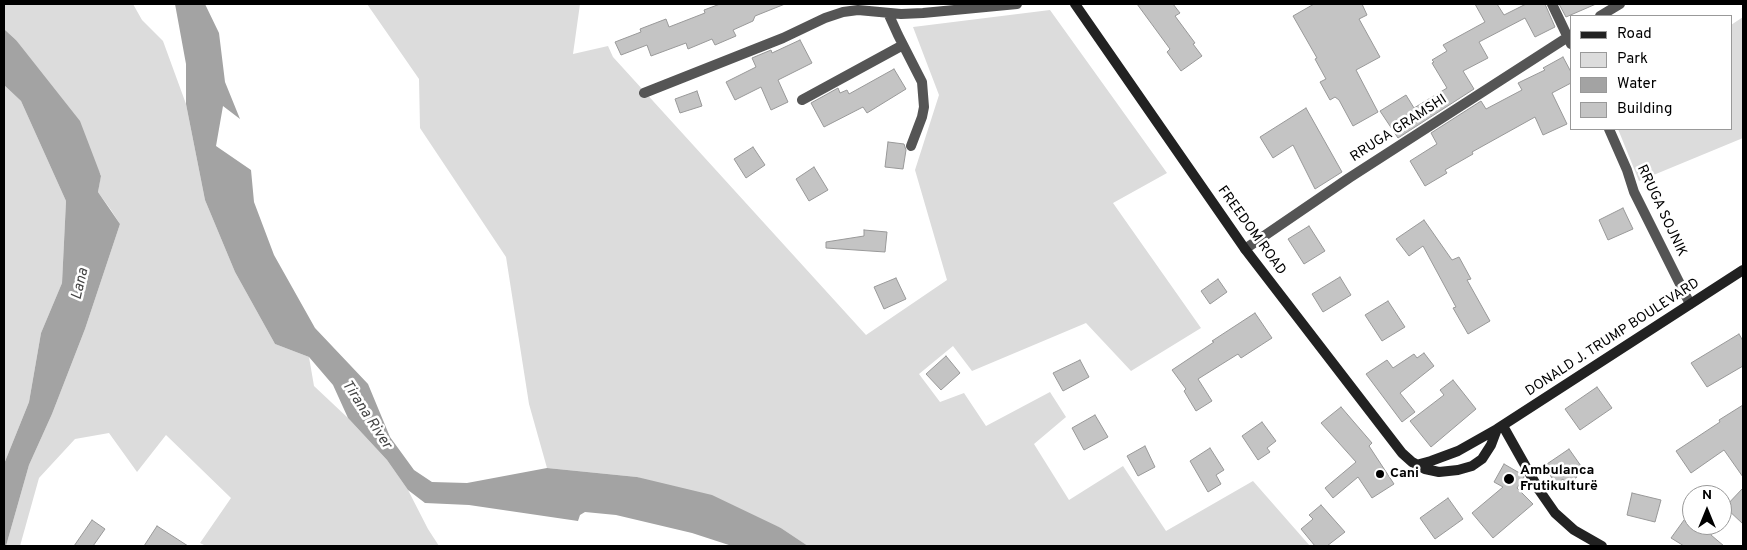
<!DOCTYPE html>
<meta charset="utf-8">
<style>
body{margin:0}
#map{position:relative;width:1747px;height:550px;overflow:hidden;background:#fff;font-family:Overpass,sans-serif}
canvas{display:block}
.frame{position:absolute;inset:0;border:5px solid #000;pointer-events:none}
.legend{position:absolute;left:1570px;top:15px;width:162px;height:115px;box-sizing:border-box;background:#fff;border:1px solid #999;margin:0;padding:6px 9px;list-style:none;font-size:15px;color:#000}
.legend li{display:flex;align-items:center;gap:10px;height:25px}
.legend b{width:25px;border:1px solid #999}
.north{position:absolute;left:1682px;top:485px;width:50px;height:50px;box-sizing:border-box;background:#fff;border:1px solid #999;border-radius:50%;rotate:0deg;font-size:14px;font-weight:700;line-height:20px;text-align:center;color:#000}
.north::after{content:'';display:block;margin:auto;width:18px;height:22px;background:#000;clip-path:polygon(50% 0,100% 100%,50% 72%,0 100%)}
</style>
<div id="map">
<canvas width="1747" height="550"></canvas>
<div class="frame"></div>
<ul class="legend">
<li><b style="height:6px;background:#222"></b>Road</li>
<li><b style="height:14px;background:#dcdcdc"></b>Park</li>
<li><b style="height:14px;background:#a3a3a3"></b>Water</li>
<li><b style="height:14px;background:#c4c4c4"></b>Building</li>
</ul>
<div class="north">N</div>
</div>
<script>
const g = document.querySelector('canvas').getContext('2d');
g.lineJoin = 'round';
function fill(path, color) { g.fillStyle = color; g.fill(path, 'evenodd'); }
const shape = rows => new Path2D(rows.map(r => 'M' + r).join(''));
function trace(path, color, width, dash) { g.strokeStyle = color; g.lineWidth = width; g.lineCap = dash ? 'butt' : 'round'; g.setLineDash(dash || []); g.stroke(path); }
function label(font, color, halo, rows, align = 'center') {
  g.font = font + ' Overpass,sans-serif'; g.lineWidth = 5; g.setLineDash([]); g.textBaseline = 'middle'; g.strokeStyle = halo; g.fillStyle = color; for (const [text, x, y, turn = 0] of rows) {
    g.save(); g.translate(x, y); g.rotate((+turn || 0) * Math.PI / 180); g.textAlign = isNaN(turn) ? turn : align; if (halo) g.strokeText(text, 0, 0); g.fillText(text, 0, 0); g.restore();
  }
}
fill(shape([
 [4,4,133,4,142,20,163,41,186,104,205,200,235,272,275,344,309,357,314,386,348,418,387,460,408,490,428,529,439,546,206,546,200,543,231,498,166,435,137,472,109,433,75,439,39,478,20,546,6,546,29,465,52,414,85,329,120,224,111,210,98,192,101,175,16,40,4,29],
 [367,4,580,4,573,54,608,46,613,57,866,335,947,280,915,170,939,95,913,27,1050,10,1167,173,1113,203,1201,328,1131,371,1086,323,972,371,953,346,919,374,940,402,964,393,986,426,1050,392,1066,417,1034,444,1069,500,1123,466,1166,531,1253,481,1310,546,808,546,781,528,637,477,547,468,529,404,506,257,420,128,419,79],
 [1743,17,1743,138,1639,181,1618,129,1731,129,1731,25],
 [4,85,21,101,66,201,62,283,41,333,29,402,4,464]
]), '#dcdcdc');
fill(shape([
 [175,4,205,4,219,33,225,82,240,119,223,106,216,146,251,170,254,202,274,255,315,328,368,384,390,437,414,470,432,482,467,483,547,468,637,477,712,495,781,528,808,546,732,546,692,533,616,515,585,512,580,515,578,521,469,505,425,503,408,490,387,460,348,418,333,385,309,357,275,344,235,272,205,200,186,104,186,64],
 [4,29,16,40,80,121,101,176,98,192,120,224,85,329,52,414,29,465,6,546,4,546,4,464,29,402,41,333,62,283,66,201,21,101,4,85]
]), '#a3a3a3');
const building = shape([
 [720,4,785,4,755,16,753,21,733,30,736,36,715,45,712,39,688,49,686,43,651,56,647,45,621,55,615,42,641,32,640,29,666,19,669,27,705,13,704,10,720,4],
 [1137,4,1173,4,1180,13,1175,16,1195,43,1193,44,1202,56,1181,71,1167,52,1170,49,1137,4],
 [1314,4,1362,4,1367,15,1359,19,1380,57,1356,70,1378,112,1353,126,1339,100,1335,97,1330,100,1320,82,1326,79,1315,59,1317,58,1293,16,1314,4],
 [1475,4,1497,4,1504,15,1526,4,1545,4,1555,27,1535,37,1525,18,1479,42,1488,58,1463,71,1474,89,1398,138,1380,111,1406,95,1414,108,1447,88,1432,63,1434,62,1432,60,1447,51,1443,45,1485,22,1475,4],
 [1559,4,1596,4,1566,17,1559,4],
 [800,40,812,63,778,80,788,102,771,110,761,87,735,100,726,82,756,67,752,58,771,50,772,53,800,40],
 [1563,57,1571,72,1571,83,1552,93,1567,124,1543,135,1535,117,1472,152,1473,154,1445,170,1447,173,1425,186,1410,161,1437,144,1431,133,1481,101,1486,109,1522,90,1518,83,1545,70,1543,68,1563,57],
 [894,69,906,89,867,113,863,107,824,127,811,103,838,88,840,93,847,90,849,94,894,69],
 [697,91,702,106,680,113,675,99,697,91],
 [1306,108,1342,172,1315,189,1293,145,1273,158,1260,137,1306,108],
 [888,142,904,144,906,150,903,169,885,167,888,142],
 [753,147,765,165,746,178,734,159,753,147],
 [814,167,828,190,809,201,796,179,814,167],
 [1623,208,1633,229,1608,240,1599,220,1623,208],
 [1424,220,1452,260,1459,257,1471,279,1467,280,1490,321,1468,334,1453,308,1456,307,1423,246,1409,256,1396,239,1424,220],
 [1309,226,1325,251,1304,264,1288,239,1309,226],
 [864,230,887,232,885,252,826,248,826,242,864,236,864,230],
 [1340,277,1351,295,1323,312,1312,294,1340,277],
 [896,278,906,299,884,309,874,287,896,278],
 [1218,279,1227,292,1210,304,1201,291,1218,279],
 [1388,301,1405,327,1382,341,1365,315,1388,301],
 [1255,313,1272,338,1241,358,1238,354,1198,379,1212,401,1196,411,1184,391,1186,389,1172,370,1214,342,1212,341,1255,313],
 [1739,334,1743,341,1743,366,1707,387,1691,363,1739,334],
 [1424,353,1434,366,1400,393,1415,412,1402,422,1366,374,1387,360,1393,368,1414,354,1417,358,1424,353],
 [946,356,960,373,941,390,926,374,946,356],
 [1080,360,1089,377,1063,391,1053,373,1080,360],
 [1453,380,1476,409,1431,447,1410,421,1444,395,1440,390,1453,380],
 [1597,387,1612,408,1580,430,1565,409,1597,387],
 [1743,405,1743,477,1724,450,1691,473,1676,451,1720,422,1719,420,1743,405],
 [1341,407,1372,443,1369,446,1394,484,1372,498,1358,477,1333,498,1325,488,1356,462,1321,423,1341,407],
 [1095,415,1108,437,1084,450,1072,428,1095,415],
 [1262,422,1276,441,1267,448,1270,452,1258,460,1242,436,1262,422],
 [1145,446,1155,467,1138,476,1127,456,1145,446],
 [1210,448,1224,470,1216,475,1221,484,1208,492,1190,461,1210,448],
 [1569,449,1581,466,1573,472,1577,477,1566,484,1563,479,1556,484,1544,466,1569,449],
 [1504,464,1523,475,1524,477,1517,488,1533,504,1493,538,1472,513,1503,487,1494,482,1504,464],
 [1743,488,1743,524,1725,507,1743,488],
 [1632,493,1661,500,1655,522,1627,515,1632,493],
 [1448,498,1463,519,1435,539,1420,518,1448,498],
 [1321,505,1345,532,1327,546,1315,546,1301,529,1313,519,1309,515,1321,505],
 [1692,509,1692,525,1703,525,1713,532,1711,535,1724,546,1684,546,1671,538,1692,509],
 [92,520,105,529,93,546,74,546,92,520],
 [157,526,188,546,144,546,157,526]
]);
fill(building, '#c4c4c4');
trace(building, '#999', 1);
trace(shape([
 [1552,4,1571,44],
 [888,13,898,35,922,82,924,107,922,117,911,146],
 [1600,16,1620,4],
 [644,93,783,38,825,18,843,12,858,10,901,14,923,13,1017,4],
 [802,100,903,45],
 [1609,129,1627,170,1634,192,1690,304],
 [1245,249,1349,178,1571,35]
]), '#555', 10);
trace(shape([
 [1075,4,1245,249,1402,453,1412,462,1425,469,1439,472,1458,470,1472,466,1482,459,1491,445,1497,429],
 [1503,426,1539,490,1555,513,1574,530,1602,546],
 [1416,465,1431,461,1458,451,1497,429,1743,270]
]), '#222', 10);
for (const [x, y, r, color] of [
 [1380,474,5,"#000"],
 [1509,479,6,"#000"]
]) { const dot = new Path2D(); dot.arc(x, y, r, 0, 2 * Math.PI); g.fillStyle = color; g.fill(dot); trace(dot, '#fff', 2); }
label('14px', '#000', '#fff', [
 ["RRUGA GRAMSHI",1399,129,-33],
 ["RRUGA SOJNIK",1661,211,65],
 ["FREEDOM ROAD",1251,231,54],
 ["DONALD J. TRUMP BOULEVARD",1613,338,-33]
]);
label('bold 14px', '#000', '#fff', [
 ["Ambulanca",1520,471],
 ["Frutikulturë",1520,487],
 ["Cani",1390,474]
], 'left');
label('italic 15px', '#444', '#fff', [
 ["Lana",81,284,-77],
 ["Tirana River",366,415,57]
]);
</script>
